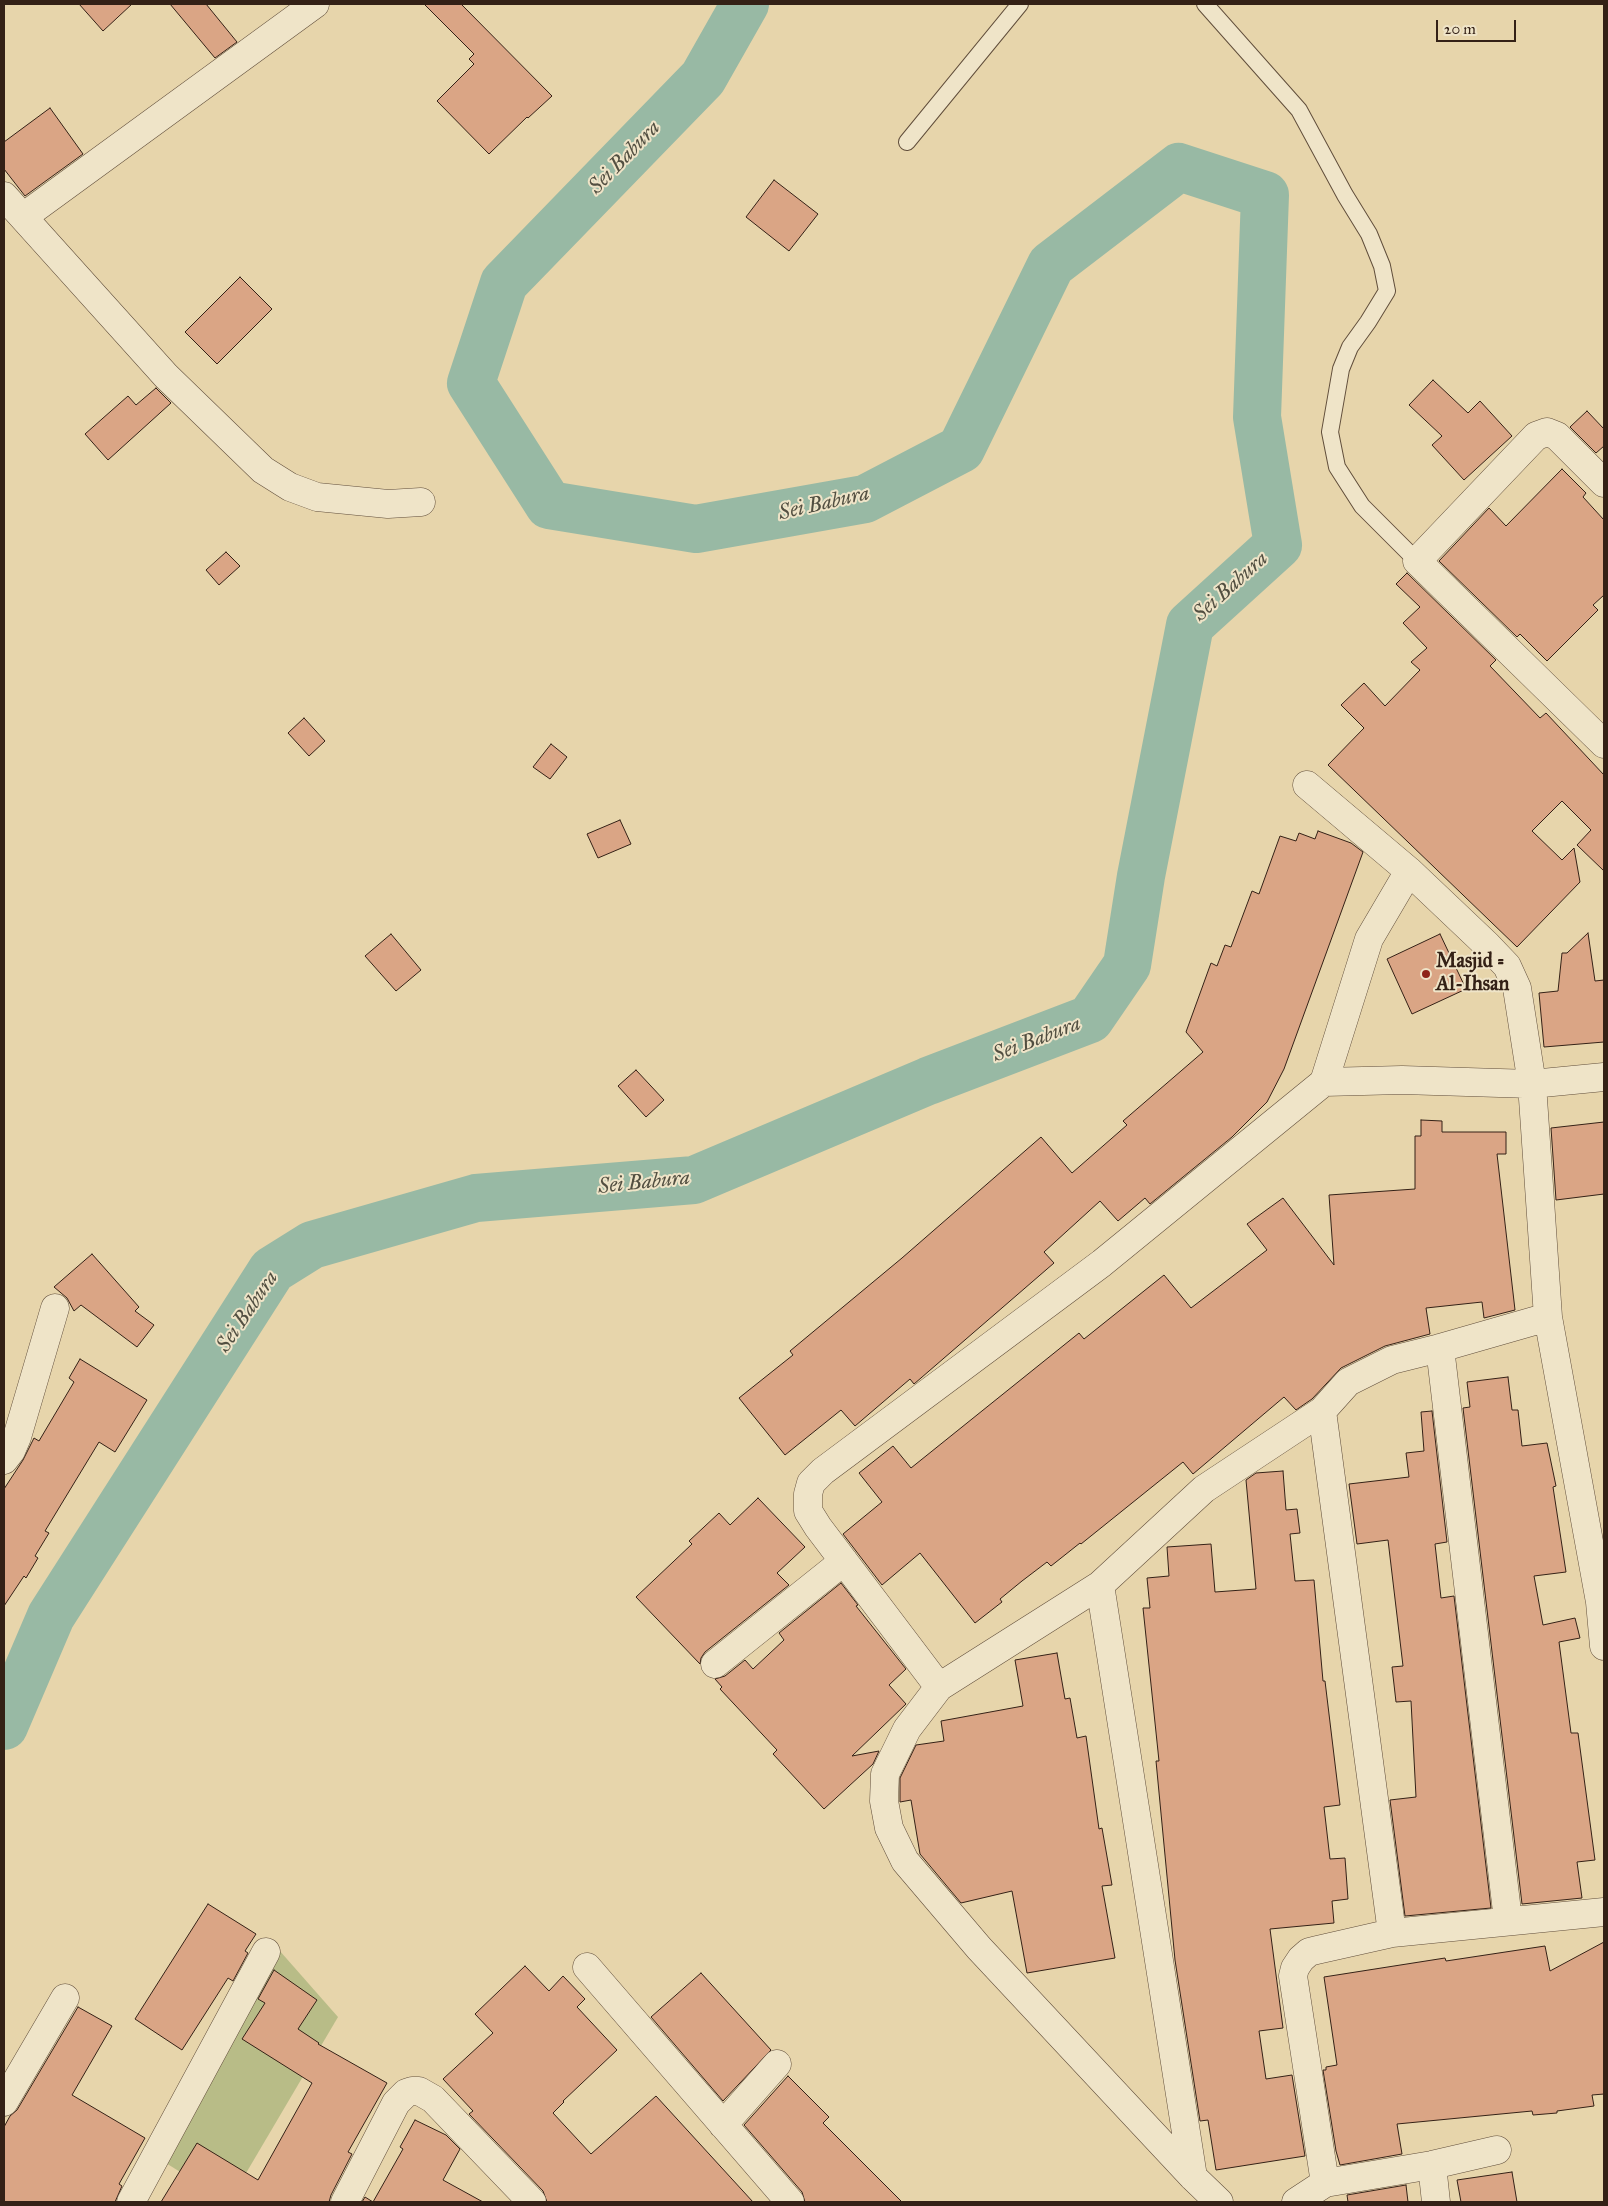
<!DOCTYPE html>
<style>
body{margin:0}
#map{position:relative;width:1608px;height:2206px;overflow:hidden;background:#e7d5ab;font-family:"IM FELL Great Primer",serif}
canvas{display:block}
.frame{position:absolute;inset:0;border:5px solid #342116;pointer-events:none}
.scale{position:absolute;left:1436px;top:20px;width:80px;height:22px;box-sizing:border-box;border:2px solid #342116;border-top:0;padding-left:6px;font-size:15px;line-height:18px;white-space:nowrap;color:#342116;-webkit-text-stroke:4px #efe4c8;paint-order:stroke}
</style>
<div id="map">
<canvas width="1608" height="2206"></canvas>
<div class="frame"></div>
<div class="scale">20 m</div>
</div>
<script>
const g = document.querySelector('canvas').getContext('2d');
g.lineJoin = 'round';
function fill(path, color) { g.fillStyle = color; g.fill(path, 'evenodd'); }
const shape = rows => new Path2D(rows.map(r => 'M' + r).join(''));
function trace(path, color, width, dash) { g.strokeStyle = color; g.lineWidth = width; g.lineCap = dash ? 'butt' : 'round'; g.setLineDash(dash || []); g.stroke(path); }
function label(font, color, halo, rows, align = 'center') {
  g.font = font + ' "IM FELL Great Primer",serif'; g.lineWidth = 4; g.setLineDash([]); g.textBaseline = 'middle'; g.strokeStyle = halo; g.fillStyle = color; for (const [text, x, y, turn = 0] of rows) {
    g.save(); g.translate(x, y); g.rotate((+turn || 0) * Math.PI / 180); g.textAlign = isNaN(turn) ? turn : align; if (halo) g.strokeText(text, 0, 0); g.fillText(text, 0, 0); g.restore();
  }
}
fill(shape([
 [279,1950,338,2017,229,2202,156,2157]
]), '#b8bc87');
trace(shape([
 [4,1726,51,1616,272,1270,312,1245,476,1198,694,1180,928,1081,1090,1019,1127,965,1141,876,1190,625,1278,545,1257,417,1265,195,1179,167,1051,265,961,449,865,499,696,529,549,505,471,383,504,283,703,78,745,4]
]), '#98b9a4', 48);
const building = shape([
 [79,4,132,4,103,31,79,4],
 [170,4,206,4,237,42,215,58,170,4],
 [424,4,461,4,552,96,528,118,527,117,489,154,437,101,474,64,469,59,474,54,424,4],
 [50,108,83,154,25,196,4,169,4,142,50,108],
 [774,180,818,214,789,251,746,217,774,180],
 [240,277,272,309,217,364,185,332,240,277],
 [1433,380,1468,413,1480,401,1512,436,1464,480,1432,445,1442,436,1409,405,1433,380],
 [156,388,171,403,108,460,85,434,128,396,136,405,156,388],
 [1587,411,1604,429,1604,446,1596,453,1570,427,1587,411],
 [1562,469,1586,493,1583,497,1604,520,1604,595,1593,605,1598,610,1547,661,1520,634,1517,637,1439,561,1489,508,1506,526,1562,469],
 [226,552,240,566,219,585,206,570,226,552],
 [1407,573,1496,660,1490,666,1540,718,1546,713,1604,775,1604,871,1577,845,1591,830,1562,801,1532,831,1562,860,1574,848,1580,882,1517,947,1328,765,1364,728,1341,705,1364,683,1385,706,1420,670,1411,662,1427,648,1403,623,1420,607,1396,584,1407,573],
 [304,718,325,741,309,756,288,733,304,718],
 [551,744,567,757,550,779,533,767,551,744],
 [620,820,631,844,598,858,587,834,620,820],
 [1318,831,1351,843,1363,852,1284,1069,1267,1102,1232,1137,1150,1204,1145,1198,1118,1221,1100,1201,1044,1252,1054,1263,914,1384,910,1379,855,1426,841,1410,785,1455,739,1398,793,1355,790,1351,902,1258,1041,1137,1072,1173,1127,1125,1123,1121,1203,1052,1186,1032,1211,963,1217,966,1225,945,1231,947,1252,891,1259,894,1280,836,1296,841,1299,833,1315,839,1318,831],
 [1588,933,1595,981,1604,980,1604,1042,1544,1047,1539,993,1558,991,1562,953,1567,953,1588,933],
 [391,934,421,970,396,991,365,956,391,934],
 [1440,934,1466,989,1412,1014,1387,959,1440,934],
 [636,1070,664,1100,646,1117,618,1086,636,1070],
 [1421,1120,1442,1121,1442,1132,1506,1132,1506,1154,1497,1154,1515,1310,1484,1318,1482,1302,1426,1308,1430,1334,1385,1346,1341,1368,1312,1399,1296,1410,1284,1397,1193,1474,1183,1462,1081,1544,1080,1543,1051,1566,1047,1562,1022,1581,1000,1599,1002,1602,975,1623,920,1553,882,1585,843,1534,882,1502,859,1473,893,1446,911,1468,1079,1333,1084,1339,1164,1275,1191,1308,1267,1250,1247,1224,1283,1198,1334,1265,1329,1195,1415,1189,1415,1136,1421,1136,1421,1120],
 [1604,1122,1604,1194,1556,1200,1551,1128,1604,1122],
 [92,1254,139,1307,135,1311,154,1325,137,1347,81,1305,74,1311,67,1298,54,1287,92,1254],
 [80,1359,147,1400,115,1452,99,1442,45,1531,49,1533,35,1556,38,1558,26,1578,24,1576,4,1606,4,1489,23,1460,34,1438,39,1441,74,1382,69,1378,80,1359],
 [1508,1377,1512,1410,1518,1410,1522,1446,1547,1443,1556,1486,1553,1487,1566,1572,1534,1576,1543,1625,1575,1618,1580,1638,1559,1642,1571,1733,1578,1733,1595,1860,1577,1862,1582,1898,1522,1904,1463,1408,1470,1407,1467,1382,1508,1377],
 [1432,1411,1447,1542,1435,1544,1441,1598,1454,1596,1491,1908,1405,1916,1390,1800,1416,1797,1411,1701,1396,1702,1392,1667,1403,1666,1388,1540,1357,1544,1349,1484,1409,1477,1406,1453,1424,1451,1421,1412,1432,1411],
 [1283,1471,1286,1510,1297,1509,1300,1533,1290,1534,1295,1581,1314,1580,1323,1681,1325,1681,1340,1805,1324,1807,1330,1859,1345,1858,1348,1899,1332,1901,1334,1923,1270,1929,1283,2028,1259,2031,1266,2079,1292,2075,1305,2156,1216,2170,1208,2120,1200,2121,1175,1960,1156,1761,1159,1761,1143,1608,1150,1608,1147,1578,1169,1576,1167,1547,1211,1544,1215,1592,1256,1589,1246,1480,1256,1473,1283,1471],
 [758,1498,805,1547,777,1573,789,1585,705,1652,701,1658,700,1664,636,1597,692,1544,689,1541,719,1513,730,1525,758,1498],
 [841,1583,858,1605,856,1606,906,1669,889,1685,906,1704,852,1756,879,1751,873,1764,824,1809,773,1754,777,1750,720,1689,722,1687,715,1679,725,1676,745,1660,753,1669,784,1640,779,1633,841,1583],
 [1057,1653,1065,1699,1070,1698,1077,1738,1086,1736,1099,1829,1102,1828,1112,1885,1102,1886,1115,1958,1027,1973,1012,1891,961,1903,920,1854,911,1800,900,1802,900,1778,916,1745,944,1741,941,1721,1023,1706,1015,1660,1057,1653],
 [208,1904,256,1934,245,1951,248,1953,233,1981,228,1978,182,2050,135,2019,208,1904],
 [1604,1942,1604,2094,1592,2095,1594,2106,1557,2111,1557,2113,1533,2115,1532,2111,1397,2124,1402,2154,1340,2165,1336,2151,1323,2070,1326,2070,1326,2067,1337,2065,1324,1977,1445,1958,1446,1961,1545,1946,1550,1971,1604,1942],
 [525,1966,549,1991,563,1976,585,1999,577,2007,617,2050,563,2101,564,2102,553,2113,591,2154,656,2096,753,2202,547,2202,543,2191,469,2114,473,2111,443,2079,493,2033,475,2014,525,1966],
 [274,1970,317,2000,298,2029,319,2043,318,2044,387,2083,348,2152,352,2154,331,2195,329,2202,161,2202,197,2143,258,2180,312,2083,242,2039,265,2003,258,1999,274,1970],
 [701,1973,771,2050,723,2101,651,2017,701,1973],
 [78,2007,112,2026,72,2095,145,2138,119,2184,122,2186,115,2202,4,2202,4,2127,10,2116,17,2110,78,2007],
 [788,2076,829,2117,823,2123,902,2202,805,2202,802,2192,744,2125,788,2076],
 [415,2120,446,2135,460,2149,443,2180,483,2202,362,2202,365,2197,373,2202,403,2149,400,2147,415,2120],
 [1512,2172,1517,2202,1461,2202,1457,2180,1512,2172],
 [1406,2185,1408,2202,1348,2202,1347,2195,1406,2185]
]);
fill(building, '#daa585');
trace(building, '#342116', 1);
const lane = shape([
 [1205,4,1299,110,1345,195,1369,234,1382,266,1387,291,1368,322,1350,347,1341,369,1330,432,1337,467,1362,506,1417,561],
 [907,142,1020,4]
]);
const street = shape([
 [4,196,166,376,263,470,290,487,317,497,388,504,421,502],
 [23,217,315,4],
 [1604,483,1557,436,1547,432,1536,436,1417,561,1604,744],
 [1307,785,1409,871,1487,945,1507,966,1517,988,1532,1084,1548,1317,1600,1602,1604,1646],
 [1324,1082,1369,939,1409,871],
 [1440,1348,1508,1920],
 [1322,1411,1392,1933],
 [4,1460,11,1451,17,1437,55,1308],
 [1100,1585,1193,2177],
 [715,1664,844,1561],
 [939,1687,818,1527,808,1511,808,1494,811,1483,823,1471,1102,1263,1324,1082,1402,1080,1532,1084,1604,1077],
 [587,1967,790,2202],
 [4,2102,65,1998],
 [723,2125,777,2064],
 [1432,2165,1436,2202],
 [1325,2183,1293,1976,1295,1968,1301,1959,1309,1952,1317,1950,1392,1933,1604,1912],
 [131,2202,266,1952],
 [345,2202,396,2103,406,2093,412,2091,419,2091,433,2099,532,2202],
 [1219,2202,1193,2177,979,1948,905,1861,889,1828,884,1801,885,1774,907,1729,939,1687,1100,1585,1204,1489,1322,1411,1348,1382,1392,1360,1440,1348,1548,1317],
 [1296,2202,1325,2183,1432,2165,1497,2150]
]);
trace(lane, '#614e3b', 18);
trace(street, '#614e3b', 29);
trace(lane, '#efe4c8', 16);
trace(street, '#efe4c8', 28);
for (const [x, y, r, color] of [
 [1426,974,5,"#8f2418"]
]) { const dot = new Path2D(); dot.arc(x, y, r, 0, 2 * Math.PI); g.fillStyle = color; g.fill(dot); trace(dot, '#efe4c8', 2); }
label('bold 20px', '#342116', '#efe4c8', [
 ["Masjid =",1436,962],
 ["Al-Ihsan",1436,985]
], 'left');
label('italic 21px', '#524f41', '#efe4c8', [
 ["Sei Babura",625,158,-46],
 ["Sei Babura",824,504,-13],
 ["Sei Babura",1231,587,-42],
 ["Sei Babura",1037,1040,-21],
 ["Sei Babura",644,1183,-6],
 ["Sei Babura",248,1312,-56]
]);
</script>
